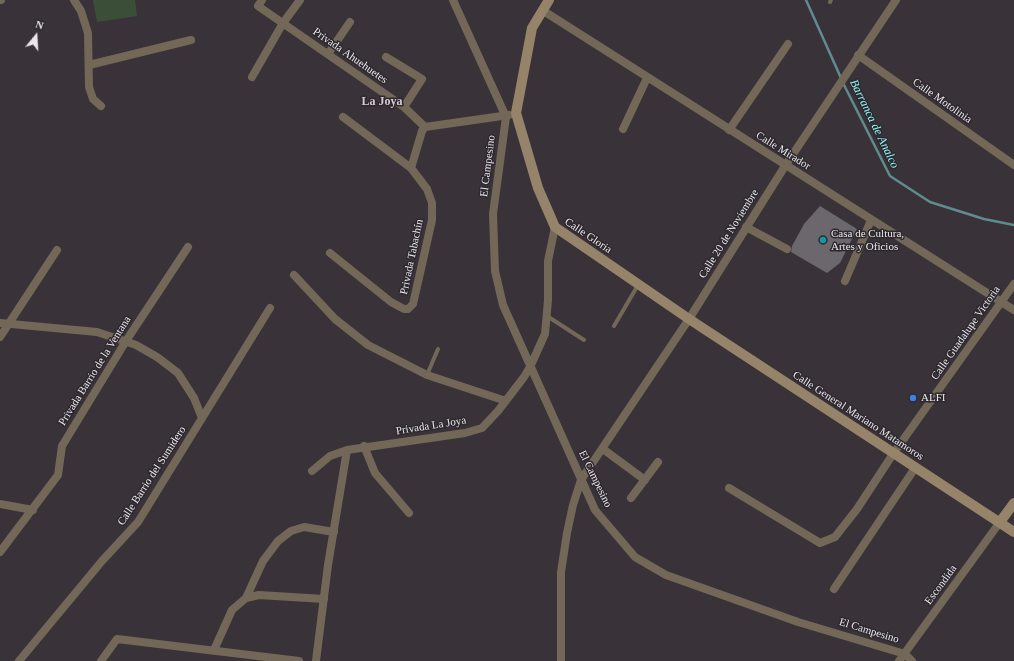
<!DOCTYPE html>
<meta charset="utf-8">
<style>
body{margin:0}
#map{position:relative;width:1014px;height:661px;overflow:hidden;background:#393339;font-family:"Times New Roman",serif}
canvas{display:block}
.north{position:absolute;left:16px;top:16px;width:40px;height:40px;-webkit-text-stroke:3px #2e292f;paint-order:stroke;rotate:18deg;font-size:11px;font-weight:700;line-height:16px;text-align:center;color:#eae6eb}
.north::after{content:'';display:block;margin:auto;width:14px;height:18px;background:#eae6eb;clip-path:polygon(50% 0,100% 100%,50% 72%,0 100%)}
</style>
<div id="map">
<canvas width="1014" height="661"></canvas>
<div class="north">N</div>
</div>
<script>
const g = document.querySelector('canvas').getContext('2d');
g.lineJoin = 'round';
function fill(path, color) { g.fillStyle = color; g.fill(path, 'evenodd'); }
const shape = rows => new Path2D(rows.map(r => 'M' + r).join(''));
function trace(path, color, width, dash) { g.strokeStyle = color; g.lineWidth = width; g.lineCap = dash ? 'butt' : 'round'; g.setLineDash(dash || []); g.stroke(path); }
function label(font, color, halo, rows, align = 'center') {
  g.font = font + ' "Times New Roman",serif'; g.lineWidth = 3; g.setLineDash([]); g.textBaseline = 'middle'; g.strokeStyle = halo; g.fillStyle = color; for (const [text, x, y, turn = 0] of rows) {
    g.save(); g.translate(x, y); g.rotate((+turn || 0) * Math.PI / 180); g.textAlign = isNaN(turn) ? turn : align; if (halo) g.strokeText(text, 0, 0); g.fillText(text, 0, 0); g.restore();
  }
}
fill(shape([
 [93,0,135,0,137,16,97,22]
]), '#3b4f38');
trace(shape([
 [806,0,841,78],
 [843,83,890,176,930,202,984,219,1014,225]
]), '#5f8c8e', 2.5);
fill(shape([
 [820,206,857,229,840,263,827,273,791,252,792,246,804,224]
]), '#6c666d');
trace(shape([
 [830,2,831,0],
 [547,316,584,340],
 [614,326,638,285],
 [427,375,438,349]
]), '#736857', 4);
trace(shape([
 [0,0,1,0],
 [74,0,81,11,88,33,89,87,93,99,101,106],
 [262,0,258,6,404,107,425,127],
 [453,0,506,117,493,214,495,271,503,305,595,510,635,557,666,575,798,622,905,654,912,661],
 [542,10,1014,310],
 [328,54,350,22],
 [858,55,1014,165],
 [386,57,422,79,404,107],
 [89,65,191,40],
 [252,77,283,23,300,0],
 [343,117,411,168],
 [425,127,509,115],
 [623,129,647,78],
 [729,130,788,44],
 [746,227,787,249],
 [330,253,391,302,404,309,408,309,413,304,432,220,432,203,427,189,411,168,422,131,425,127],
 [294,275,335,319,368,345,427,375,506,401],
 [845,281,871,220],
 [0,323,97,332,136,345,157,357,178,373,194,398,202,418],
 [0,337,57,250],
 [364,446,375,473,409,513],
 [603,449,645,480],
 [312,471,330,456,347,450,465,433,482,428,498,411,524,377,530,367,545,334,548,300,548,261,555,227],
 [729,488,820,543,835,537,857,509,893,454,1014,284],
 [631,498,658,462],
 [0,504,33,510],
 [0,552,58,475,62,446,126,341,188,247],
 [834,589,915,468],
 [246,598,263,561,278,541,291,531,304,527,334,532],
 [214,650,232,610,246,598,259,595,324,599],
 [19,661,102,561,138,522,270,308],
 [101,661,117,639,299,661],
 [316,661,328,565,347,450],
 [561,661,561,572,567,533,573,505,581,480,689,319,785,166,896,0],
 [899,661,1000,522]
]), '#736857', 8);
trace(shape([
 [549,0,532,28,516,113,538,188,555,227,689,319,1014,532],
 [1000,522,1014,503]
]), '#958469', 10);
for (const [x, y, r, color] of [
 [823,240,4,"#0f9aa8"],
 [913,398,4,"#3f7fe0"]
]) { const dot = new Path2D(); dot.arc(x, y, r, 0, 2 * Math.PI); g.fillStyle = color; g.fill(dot); trace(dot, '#2e292f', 1.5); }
label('11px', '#eae6eb', '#2e292f', [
 ["Privada Ahuehuetes",350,56,35],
 ["Calle Motolinia",942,101,35],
 ["Calle Mirador",783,151,32],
 ["El Campesino",488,166,-83],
 ["Calle 20 de Noviembre",729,234,-58],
 ["Calle Gloria",588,236,34],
 ["Privada Tabachín",412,257,-78],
 ["Calle Guadalupe Victoria",966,333,-55],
 ["Privada Barrio de la Ventana",95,371,-58],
 ["Calle General Mariano Matamoros",858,416,33],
 ["Privada La Joya",431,426,-9],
 ["Calle Barrio del Sumidero",152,476,-57],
 ["El Campesino",595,479,64],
 ["Escondida",941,585,-54],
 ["El Campesino",869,631,17]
]);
label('11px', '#eae6eb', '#2e292f', [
 ["Casa de Cultura,",831,234],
 ["Artes y Oficios",831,247],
 ["ALFI",921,398]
], 'left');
label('bold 12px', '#d5cdd5', '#2e292f', [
 ["La Joya",382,102]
]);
label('italic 12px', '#8ef4f5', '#2e292f', [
 ["Barranca de Analco",874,124,64]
]);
</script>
